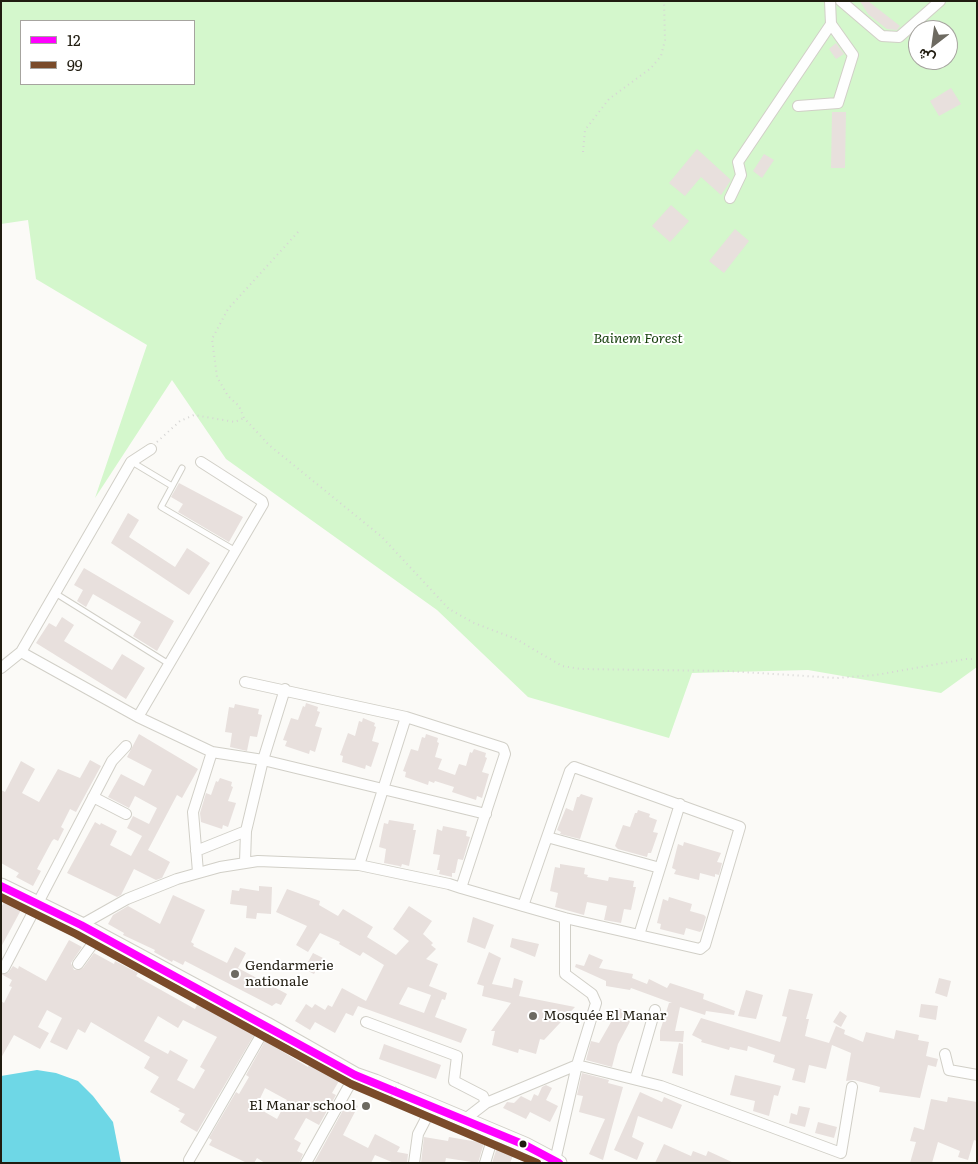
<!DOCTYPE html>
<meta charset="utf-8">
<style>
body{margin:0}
#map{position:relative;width:978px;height:1164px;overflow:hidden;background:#fbfaf7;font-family:Literata,Vazirmatn,serif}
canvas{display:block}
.frame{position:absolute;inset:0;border:2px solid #201c10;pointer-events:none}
.legend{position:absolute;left:20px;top:20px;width:175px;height:65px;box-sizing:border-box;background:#fff;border:1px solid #a6a49f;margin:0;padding:6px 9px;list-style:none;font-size:15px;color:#201c10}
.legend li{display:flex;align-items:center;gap:10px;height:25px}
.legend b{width:25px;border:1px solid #a6a49f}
.north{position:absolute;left:908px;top:20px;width:50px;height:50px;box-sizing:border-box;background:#fff;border:1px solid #a6a49f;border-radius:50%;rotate:210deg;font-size:14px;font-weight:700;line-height:20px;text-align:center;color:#201c10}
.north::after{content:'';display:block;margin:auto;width:18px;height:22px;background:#6d6a61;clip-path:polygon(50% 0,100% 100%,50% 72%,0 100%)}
</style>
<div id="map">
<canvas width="978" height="1164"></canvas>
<div class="frame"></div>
<ul class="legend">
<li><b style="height:6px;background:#f0f"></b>12</li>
<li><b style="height:6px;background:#7a4b2a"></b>99</li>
</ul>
<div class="north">ش</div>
</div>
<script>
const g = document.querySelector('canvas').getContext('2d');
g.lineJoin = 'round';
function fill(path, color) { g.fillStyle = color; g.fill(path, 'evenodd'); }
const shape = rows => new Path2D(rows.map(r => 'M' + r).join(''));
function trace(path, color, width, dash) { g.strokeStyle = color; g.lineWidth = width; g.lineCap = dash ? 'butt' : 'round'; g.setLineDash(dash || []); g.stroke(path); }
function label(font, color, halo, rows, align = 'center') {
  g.font = font + ' Literata,serif'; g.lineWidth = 4; g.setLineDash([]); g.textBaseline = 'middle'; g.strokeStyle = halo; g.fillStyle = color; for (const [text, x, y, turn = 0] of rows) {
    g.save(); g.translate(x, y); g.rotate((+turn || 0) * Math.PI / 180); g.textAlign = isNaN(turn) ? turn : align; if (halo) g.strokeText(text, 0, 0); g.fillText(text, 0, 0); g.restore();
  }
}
fill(shape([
 [1,1,977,1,977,667,941,693,808,670,692,673,669,738,528,697,437,610,226,459,172,380,95,498,147,345,36,279,28,220,1,224],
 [21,21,194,21,194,84,21,84],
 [918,30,948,30,948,60,918,60]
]), '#d4f7cc');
fill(shape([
 [37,1070,56,1073,78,1081,93,1096,113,1122,121,1163,1,1163,1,1076]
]), '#6ed7e6');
fill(shape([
 [860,1,868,1,900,26,897,30,887,29,868,14],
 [836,43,844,54,836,59,829,49],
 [951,88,961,104,939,116,930,101],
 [832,112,846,112,845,168,831,168],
 [697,149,731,180,721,195,701,177,685,196,669,183],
 [764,154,774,160,762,178,753,171],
 [671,205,689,221,670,242,652,226],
 [735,229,749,241,724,273,709,261],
 [179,483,243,517,229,542,178,512,183,504,171,497],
 [128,513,139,520,129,537,175,567,187,548,210,563,189,595,111,543],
 [84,568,174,621,157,651,133,636,141,622,93,594,86,607,77,601,83,590,74,585],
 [62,617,74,625,64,641,112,670,122,654,145,668,126,699,36,643,49,623,56,627],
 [306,703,318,707,317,711,320,712,315,726,322,728,315,752,310,750,309,754,285,746,287,741,283,740,291,718,298,720,303,706,305,707],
 [235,704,259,709,258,714,262,715,257,737,250,736,247,751,230,747,232,733,225,732,229,707,234,708],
 [363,718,375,723,374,726,376,727,372,741,379,743,371,767,366,765,365,769,342,762,343,756,340,755,348,733,355,736,359,721,362,722],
 [139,734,198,769,182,798,177,795,148,850,170,862,162,878,156,880,134,869,121,895,117,897,67,873,95,822,100,825,101,823,117,831,110,845,131,856,142,836,127,828,133,816,149,824,157,808,135,796,129,808,108,797,121,774,144,786,152,770,127,757],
 [426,734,438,738,437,742,439,743,435,757,442,759,438,769,455,775,459,764,466,766,470,752,472,753,474,749,486,753,485,757,487,758,482,772,489,774,482,798,477,796,476,800,452,792,454,787,435,781,434,783,429,781,428,785,405,777,406,772,403,771,411,749,418,751,422,737,425,738],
 [90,760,101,766,76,812,70,809,61,827,64,829,58,841,54,839,52,841,37,869,41,871,33,886,16,877,19,873,1,863,1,790,5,792,21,761,35,769,22,793,39,802,58,769,80,778],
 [220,778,232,782,231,786,233,787,228,801,236,803,228,827,223,825,222,829,201,822,200,813,206,793,211,795,216,781,218,782],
 [581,794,593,798,580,839,560,834,561,832,557,830,566,808,573,811,577,797,579,797],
 [638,810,650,814,649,817,657,820,653,832,658,833,651,853,648,853,647,857,618,849,615,846,623,825,630,827,635,813,637,813],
 [389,820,414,824,413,830,416,830,409,866,402,864,401,867,399,866,384,863,386,849,379,847,384,823,388,824],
 [443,826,467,831,466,836,470,837,463,860,458,859,455,873,452,873,452,877,439,874,440,870,437,870,440,855,433,854,437,829,442,831],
 [684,842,721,853,717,862,722,863,719,875,715,874,715,877,700,873,699,880,674,874,676,870,672,868,678,844,683,846],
 [560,864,585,868,584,874,588,875,587,877,608,881,609,877,634,881,633,887,636,887,631,910,624,909,621,923,604,920,607,906,587,902,584,915,555,907,558,893,550,891,555,867,560,868],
 [259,886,272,887,271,914,257,913,256,919,246,918,247,906,230,904,232,890,239,891,240,888,259,891],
 [287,889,320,901,319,905,338,916,343,909,373,927,367,937,396,955,409,941,393,929,409,906,432,921,423,934,433,943,431,945,436,949,426,959,438,964,429,986,447,993,445,1000,442,999,435,1017,467,1029,461,1043,358,1006,353,1016,346,1013,335,1033,315,1022,310,1030,295,1021,306,1004,312,1008,315,1004,325,1010,328,1005,332,1007,342,988,366,1001,384,965,363,952,360,956,339,944,340,942,320,933,308,952,296,945,307,926,276,912],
 [408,987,431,995,424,1013,399,1004],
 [173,895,205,910,191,942,194,944,193,946,227,963,235,947,246,953,238,968,287,994,281,1005,276,1003,272,1006,185,961,183,965,173,960,172,962,154,952,155,950,123,935,124,933,108,924,113,915,128,906,160,924],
 [669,897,692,904,690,911,704,915,706,917,702,930,700,932,686,928,684,935,660,929,661,924,657,923,663,899,668,901],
 [5,901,21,910,1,947,1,907],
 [473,917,494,925,485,949,467,942],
 [512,938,539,944,535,957,510,947],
 [69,940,82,947,71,963,74,970,83,968,94,953,114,964,115,961,138,973,136,976,195,1009,197,1005,206,1008,254,1035,197,1132,180,1122,185,1114,178,1111,180,1109,150,1092,159,1077,144,1068,150,1057,91,1022,85,1033,78,1029,67,1050,50,1042,62,1018,47,1010,38,1027,49,1033,40,1049,14,1035,1,1058,1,1001,4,1003,12,987,9,986,12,980,1,974,8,973,13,966,18,969,19,966,46,981],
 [158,1016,178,1028,183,1020,217,1037,200,1067,205,1070,194,1089,177,1080,188,1060,170,1050,168,1054,144,1041],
 [489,952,501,958,492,984,512,988,514,978,523,981,519,996,575,1007,544,1040,540,1039,536,1054,519,1049,518,1053,492,1045,495,1031,491,1031,511,1003,482,996,484,986,477,984],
 [313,953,323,958,314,974,304,969],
 [589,954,603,960,599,968,633,974,632,978,647,984,649,979,667,988,670,983,704,994,703,999,735,1011,734,1015,706,1011,705,1015,680,1007,675,1031,684,1031,683,1042,660,1041,660,1031,669,1003,672,1003,631,988,630,990,606,986,606,981,575,967,576,964,584,966],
 [939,978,951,981,947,997,935,993],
 [789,989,813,994,806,1019,809,1019,805,1036,829,1043,836,1026,845,1030,844,1034,863,1042,866,1032,894,1039,896,1030,919,1035,918,1040,929,1042,926,1056,938,1059,936,1067,928,1065,920,1098,879,1092,880,1087,854,1080,846,1081,851,1053,832,1045,826,1069,809,1065,805,1083,792,1080,795,1069,773,1062,775,1055,748,1046,747,1051,730,1047,729,1050,701,1042,702,1040,692,1035,701,1018,780,1042,787,1017,782,1016],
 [746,990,763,995,756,1019,738,1016],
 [921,1004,938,1006,936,1020,919,1017],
 [619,1008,633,1016,618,1044,612,1067,586,1060,591,1041,599,1043],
 [840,1011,847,1016,841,1027,833,1022],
 [265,1041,308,1067,309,1065,339,1081,332,1093,336,1095,319,1125,306,1118,294,1139,301,1143,297,1151,303,1154,299,1163,265,1163,257,1158,254,1163,247,1163,209,1145,212,1140,209,1138,236,1092,239,1094,249,1077,246,1075],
 [265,1088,287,1100,277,1119,256,1107],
 [679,1043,683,1044,683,1076,672,1073],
 [384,1044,441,1065,436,1079,379,1059],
 [582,1073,609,1080,608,1083,623,1087,603,1160,589,1154,605,1119,579,1112,583,1096,577,1095],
 [735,1075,781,1086,778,1096,774,1095,769,1116,753,1111,755,1101,730,1095],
 [546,1085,552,1088,546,1100,558,1106,550,1122,530,1112,526,1119,503,1108,507,1102,514,1103,521,1096,531,1101,534,1094,538,1096,542,1087],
 [640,1092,662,1102,664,1097,682,1105,672,1129,638,1116,632,1137,644,1143,637,1160,614,1150],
 [948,1097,977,1102,977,1141,974,1140,968,1160,958,1157,960,1151,938,1142,932,1163,910,1163,916,1142,910,1141,914,1127,924,1130,931,1099,947,1102],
 [348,1101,358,1106,343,1135,368,1148,375,1134,400,1147,397,1152,408,1154,407,1163,394,1163,375,1155,371,1163,314,1163],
 [799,1106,810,1108,805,1127,789,1123,791,1113,797,1115],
 [818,1122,837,1127,834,1138,815,1133],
 [424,1137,448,1141,449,1137,484,1143,478,1163,446,1158,445,1163,421,1163],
 [498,1144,515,1151,510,1163,492,1163],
 [664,1144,691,1156,693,1151,706,1156,708,1151,734,1163,655,1163]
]), '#e8e0dd');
const service = shape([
 [132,462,172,486],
 [182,468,161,507,236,551],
 [55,593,169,664]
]);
const minor = shape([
 [841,1,882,36,899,37,940,1],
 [798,106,838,103,853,55,831,24],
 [730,198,741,175,738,162,831,24,830,1],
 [21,652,138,717,212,752,263,760,486,814],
 [1,668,21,652,131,462,151,449],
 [245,682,406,717,503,748,505,754,461,888],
 [138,717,263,504,262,501,201,462],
 [93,797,126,814],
 [547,837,660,868],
 [196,851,246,831],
 [245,862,246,831,263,760,285,689],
 [359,865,406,717],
 [198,872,193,812,212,752],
 [81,925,127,899,177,879,220,867,258,861,359,865,449,884,461,888,523,906,565,918,700,949,705,945,740,827,574,767,570,771,523,906],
 [639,935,680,804],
 [78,964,99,935],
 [4,968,112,761,126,746],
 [366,1022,457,1056,454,1081,483,1096,486,1103],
 [945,1054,949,1070,977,1075],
 [635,1079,655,1010],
 [464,1120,486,1103,577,1065,661,1086,841,1153,852,1087],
 [189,1160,267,1025],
 [555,1161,577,1065,596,1003,592,994,565,974,565,918],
 [306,1163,355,1075],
 [414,1163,418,1134,432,1107],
 [485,1163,494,1133]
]);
const primary = shape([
 [1,886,81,925,267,1025,355,1075,375,1082,525,1145,559,1163]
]);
trace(service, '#d1cfc7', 7);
trace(minor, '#d1cfc7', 12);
trace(primary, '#d1cfc7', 17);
trace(shape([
 [583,152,585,130,609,99,651,68,661,56,665,40,664,1],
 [298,232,228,309,212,339,217,377,228,396,239,406,244,418,269,445,382,537,449,609,474,623,516,639,562,666,581,669,727,671,837,678,876,675,966,659,977,659],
 [157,442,180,421,194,415,235,422,244,418]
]), '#d6d5d4', 2, [1, 4]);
trace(service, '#fefefe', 5);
trace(minor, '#fefefe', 10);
trace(primary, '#fefefe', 15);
trace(shape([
 [389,1101,400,1079]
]), '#d6d5d4', 2, [1, 4]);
trace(shape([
 [1,886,81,925,355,1075,525,1145,559,1163]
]), '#f0f', 8);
trace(shape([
 [1,897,76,934,351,1084,537,1163]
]), '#7a4b2a', 8);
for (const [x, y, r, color] of [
 [235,974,5,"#6d6a61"],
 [533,1016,5,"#6d6a61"],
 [366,1106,5,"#6d6a61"],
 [523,1144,4.5,"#201c10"]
]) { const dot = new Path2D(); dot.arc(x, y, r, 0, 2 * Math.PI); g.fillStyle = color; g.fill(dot); trace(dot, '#fff', 2); }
label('italic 14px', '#153f0b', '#fff', [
 ["Bainem Forest",638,339]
]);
label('14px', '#201c10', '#fff', [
 ["Gendarmerie",245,966],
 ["nationale",245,982],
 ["Mosquée El Manar",543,1016],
 ["El Manar school",356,1106,"right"]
], 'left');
</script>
